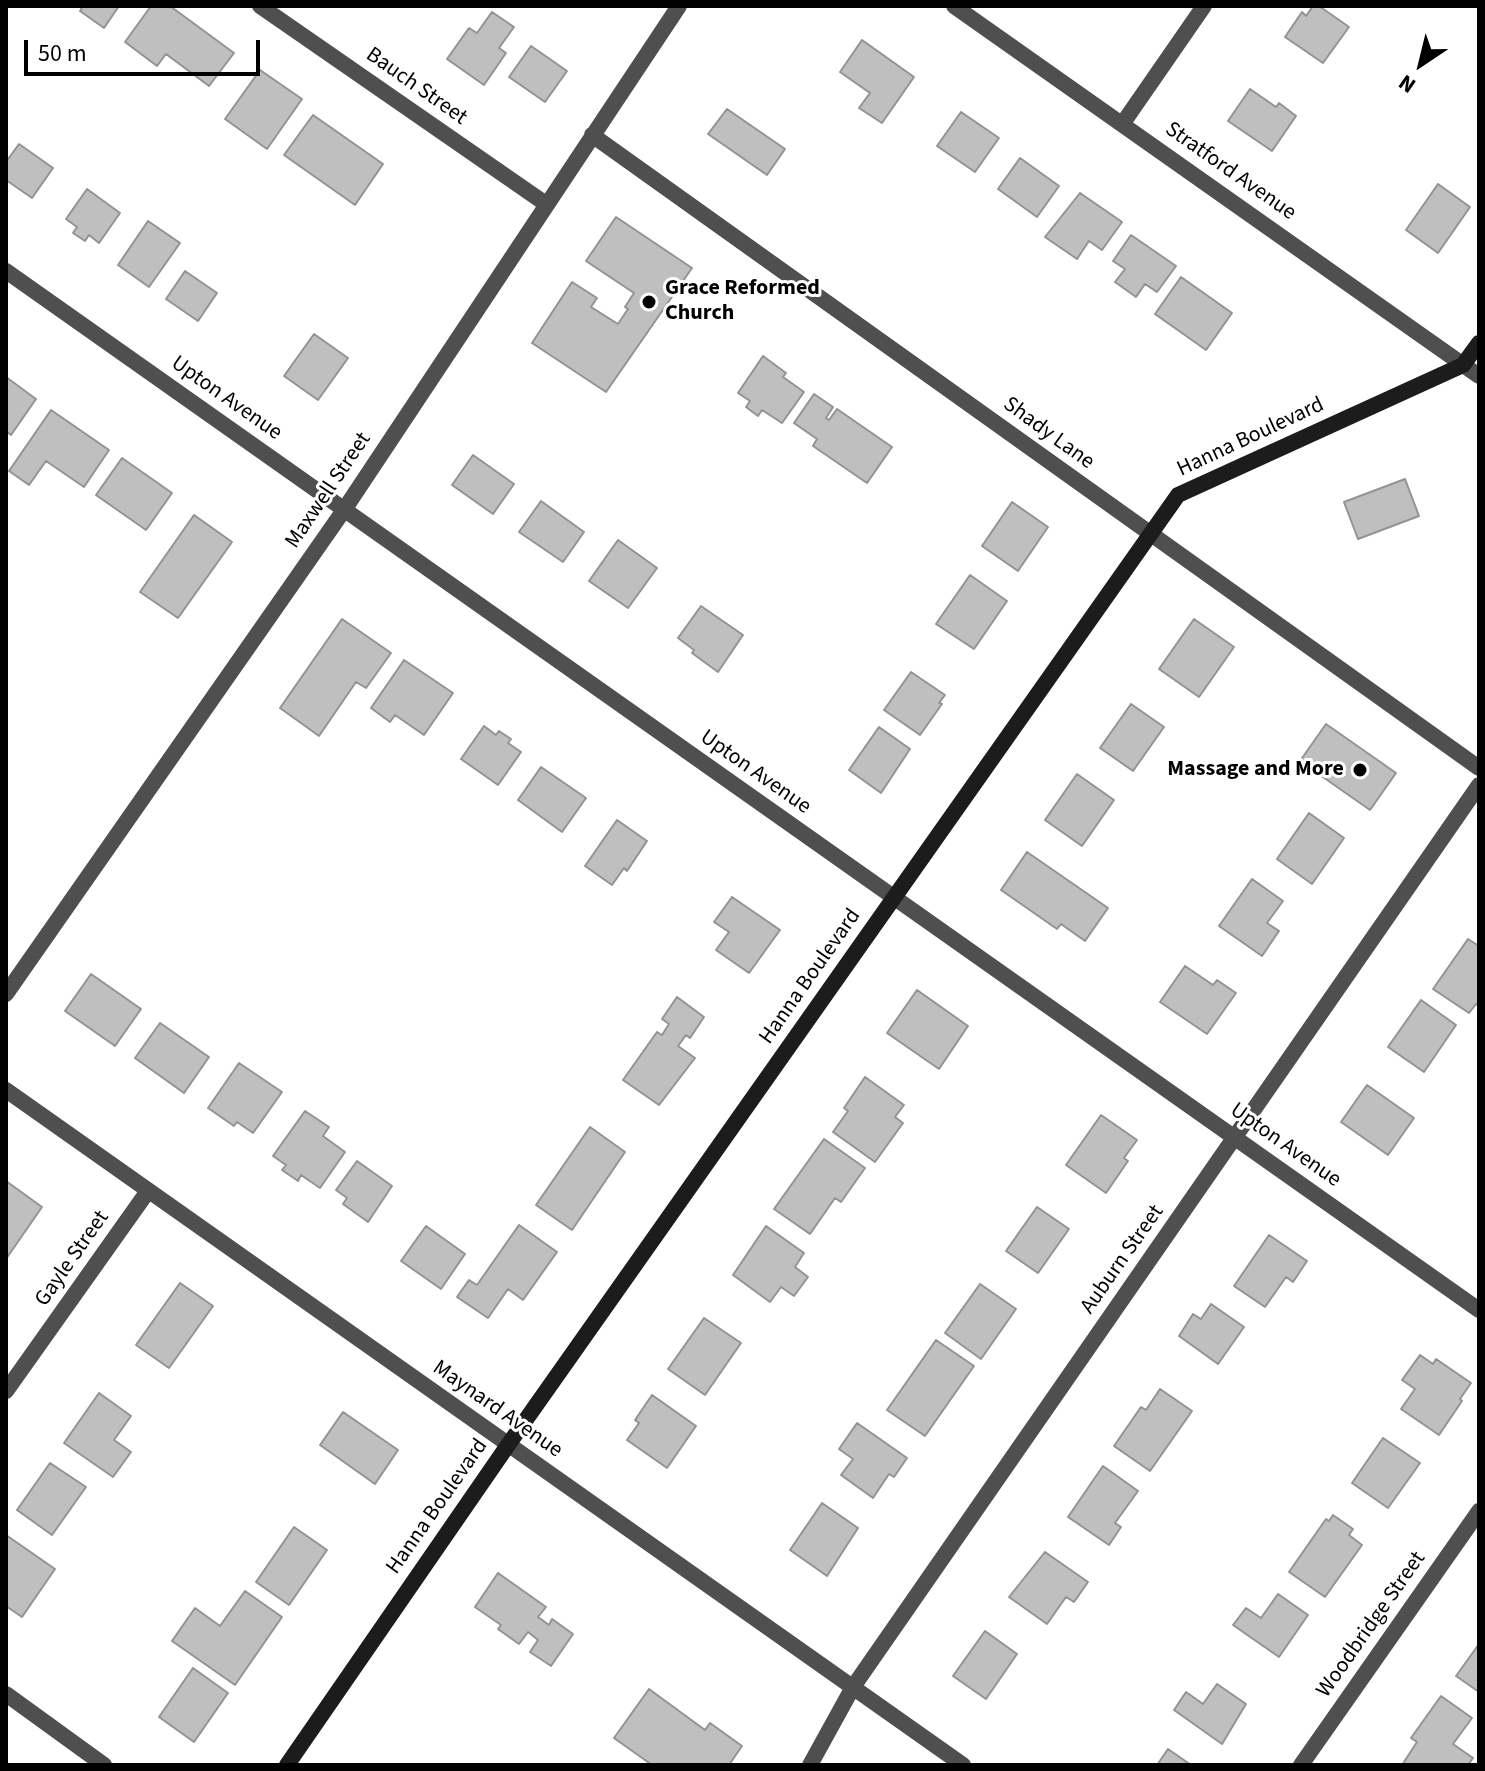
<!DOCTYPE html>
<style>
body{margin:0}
#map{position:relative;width:1485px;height:1771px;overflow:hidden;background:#fff;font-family:"Source Sans 3",sans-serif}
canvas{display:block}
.frame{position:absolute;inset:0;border:8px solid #000;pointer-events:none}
.north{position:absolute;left:1381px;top:24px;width:80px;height:80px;-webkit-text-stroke:6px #fff;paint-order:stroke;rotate:215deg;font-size:22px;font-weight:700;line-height:32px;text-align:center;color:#000}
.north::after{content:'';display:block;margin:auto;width:28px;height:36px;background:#000;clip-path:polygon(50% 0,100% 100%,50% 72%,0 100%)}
.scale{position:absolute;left:24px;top:40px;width:236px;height:36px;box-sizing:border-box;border:4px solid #000;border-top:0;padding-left:10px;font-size:24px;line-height:28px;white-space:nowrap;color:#000;-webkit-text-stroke:6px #fff;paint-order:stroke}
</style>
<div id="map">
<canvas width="1485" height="1771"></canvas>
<div class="frame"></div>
<div class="north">N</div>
<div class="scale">50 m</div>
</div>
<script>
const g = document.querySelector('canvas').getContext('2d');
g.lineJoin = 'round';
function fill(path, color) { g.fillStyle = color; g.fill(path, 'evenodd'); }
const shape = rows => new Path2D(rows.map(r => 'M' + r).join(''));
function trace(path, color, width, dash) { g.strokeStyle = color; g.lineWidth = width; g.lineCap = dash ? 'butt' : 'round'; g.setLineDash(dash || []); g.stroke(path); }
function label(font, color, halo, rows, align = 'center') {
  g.font = font + ' "Source Sans 3",sans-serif'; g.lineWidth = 6; g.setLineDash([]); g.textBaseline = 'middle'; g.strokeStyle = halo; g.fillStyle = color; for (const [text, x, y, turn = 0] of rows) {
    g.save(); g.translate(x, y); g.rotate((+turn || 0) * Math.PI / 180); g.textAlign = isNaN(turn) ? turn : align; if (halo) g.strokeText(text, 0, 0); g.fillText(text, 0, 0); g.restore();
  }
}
const building = shape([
 [83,6,119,6,104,28,80,11,83,6],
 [151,6,170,6,234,53,209,86,166,54,157,66,125,42,151,6],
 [1313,6,1319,6,1349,27,1323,63,1285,37,1302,12,1306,16,1313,6],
 [492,12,514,27,499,48,506,53,484,85,447,59,469,28,477,33,492,12],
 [862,40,914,77,882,123,859,108,870,93,840,72,862,40],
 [531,46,567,71,545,102,509,77,531,46],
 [260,70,302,99,267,149,225,119,260,70],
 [1250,89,1276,107,1279,103,1296,116,1272,151,1228,121,1250,89],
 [727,109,785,149,767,175,708,134,727,109],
 [961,112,999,138,975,172,937,146,961,112],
 [313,115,383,164,355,205,284,155,313,115],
 [19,144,53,168,32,198,6,180,6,162,19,144],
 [1020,158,1059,186,1037,217,998,189,1020,158],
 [1438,184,1470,207,1438,253,1406,230,1438,184],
 [87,189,120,213,99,243,89,235,85,241,73,233,77,227,66,219,87,189],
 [1080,193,1122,222,1102,250,1089,241,1077,259,1045,237,1080,193],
 [616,217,692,268,606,392,532,343,572,282,597,298,591,307,618,324,628,309,625,307,634,293,586,261,616,217],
 [148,221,180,243,149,287,118,265,148,221],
 [1131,235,1176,266,1157,292,1145,284,1136,297,1115,282,1125,269,1113,261,1131,235],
 [185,271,217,293,198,321,166,299,185,271],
 [1181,277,1232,313,1206,350,1155,314,1181,277],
 [314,334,348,358,318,400,284,376,314,334],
 [763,356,786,373,783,377,804,392,782,423,762,410,758,416,746,407,750,401,738,393,763,356],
 [6,377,36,399,11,435,6,431,6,377],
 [814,394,833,407,826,418,829,420,837,409,892,447,867,483,813,446,817,439,794,423,814,394],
 [51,410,109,450,84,487,46,461,29,485,9,471,51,410],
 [473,455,514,484,493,514,452,485,473,455],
 [122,458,172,493,146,530,96,495,122,458],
 [1405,479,1419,516,1358,539,1344,502,1405,479],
 [541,501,584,532,563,562,519,532,541,501],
 [1012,502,1048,527,1018,571,982,546,1012,502],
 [194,515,232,542,178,618,140,592,194,515],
 [618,540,657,568,628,608,589,581,618,540],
 [970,575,1007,601,974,649,936,624,970,575],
 [701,606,743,635,718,672,692,653,694,650,678,638,701,606],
 [342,619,391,653,366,688,356,682,319,736,280,708,342,619],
 [1194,619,1234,647,1199,697,1159,669,1194,619],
 [404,660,453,693,424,735,395,715,390,722,371,708,404,660],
 [911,672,945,695,939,703,942,704,920,735,884,710,911,672],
 [1131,704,1164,727,1133,771,1100,748,1131,704],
 [1326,724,1396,773,1370,810,1300,761,1326,724],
 [484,726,496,735,499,731,511,739,508,743,521,752,498,785,461,759,484,726],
 [879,727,910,749,881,793,849,770,879,727],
 [541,767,586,798,562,832,518,800,541,767],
 [1077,774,1114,800,1082,846,1045,820,1077,774],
 [1309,813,1344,838,1312,884,1277,859,1309,813],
 [617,820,647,841,627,871,624,868,612,885,585,866,617,820],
 [1027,852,1108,908,1085,941,1061,924,1057,929,1001,890,1027,852],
 [1252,879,1283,901,1267,923,1279,931,1262,956,1219,926,1252,879],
 [732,897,780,930,749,973,716,950,729,932,714,922,732,897],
 [1468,939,1479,946,1479,1006,1476,1004,1469,1013,1433,989,1468,939],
 [1185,966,1213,985,1217,980,1236,993,1207,1034,1160,1002,1185,966],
 [91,974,141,1009,115,1046,65,1011,91,974],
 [917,990,968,1026,939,1069,887,1033,917,990],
 [677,997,704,1017,690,1038,686,1035,678,1046,695,1058,659,1105,623,1080,657,1032,662,1035,669,1024,662,1019,677,997],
 [1421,1000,1456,1025,1424,1072,1388,1047,1421,1000],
 [160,1023,209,1057,184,1093,135,1058,160,1023],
 [239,1063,282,1092,253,1133,237,1122,234,1126,208,1108,239,1063],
 [865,1077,904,1105,895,1117,903,1123,875,1162,833,1132,848,1111,844,1108,865,1077],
 [1367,1085,1414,1118,1388,1155,1341,1122,1367,1085],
 [305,1111,329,1127,323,1136,345,1152,320,1188,301,1175,298,1181,282,1170,286,1165,273,1156,305,1111],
 [1101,1115,1137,1140,1124,1158,1128,1161,1106,1193,1066,1165,1101,1115],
 [590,1127,625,1152,572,1230,536,1205,590,1127],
 [824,1139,865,1168,841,1202,835,1198,810,1234,774,1209,824,1139],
 [357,1161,392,1186,368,1222,343,1204,347,1198,336,1190,357,1161],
 [6,1181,42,1207,6,1259,6,1181],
 [1037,1207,1069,1229,1038,1273,1006,1251,1037,1207],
 [519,1225,557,1252,523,1300,508,1289,488,1318,457,1297,469,1280,477,1285,519,1225],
 [426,1226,465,1254,441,1289,401,1261,426,1226],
 [766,1226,804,1253,795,1267,808,1277,794,1296,781,1287,770,1302,733,1275,766,1226],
 [1269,1235,1307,1261,1293,1282,1286,1277,1265,1307,1234,1286,1269,1235],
 [180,1283,213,1306,169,1368,136,1345,180,1283],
 [980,1284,1016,1309,981,1359,945,1333,980,1284],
 [1211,1304,1244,1327,1218,1364,1179,1336,1193,1314,1201,1319,1211,1304],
 [704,1318,741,1343,705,1395,668,1369,704,1318],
 [936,1340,974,1366,925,1436,887,1410,936,1340],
 [1420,1355,1433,1364,1436,1359,1471,1383,1460,1399,1462,1401,1439,1435,1401,1409,1415,1389,1402,1380,1420,1355],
 [1160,1389,1192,1411,1150,1471,1114,1446,1141,1407,1146,1410,1160,1389],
 [99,1393,131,1416,114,1440,131,1452,113,1477,64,1443,99,1393],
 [652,1395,696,1426,667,1468,627,1440,639,1423,635,1420,652,1395],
 [343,1412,398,1450,375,1484,320,1445,343,1412],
 [857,1423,907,1458,894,1477,889,1474,873,1498,841,1475,853,1459,839,1449,857,1423],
 [1383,1438,1420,1463,1388,1508,1352,1483,1383,1438],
 [50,1463,86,1487,52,1535,17,1510,50,1463],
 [1103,1466,1138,1491,1115,1523,1121,1527,1109,1545,1068,1517,1103,1466],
 [822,1503,858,1528,827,1576,790,1550,822,1503],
 [1333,1515,1353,1529,1349,1535,1362,1545,1325,1597,1289,1572,1326,1519,1329,1521,1333,1515],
 [294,1527,327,1550,289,1605,256,1582,294,1527],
 [6,1535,55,1569,22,1617,6,1606,6,1535],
 [1045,1552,1088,1582,1074,1602,1066,1597,1047,1624,1009,1597,1045,1552],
 [498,1573,546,1607,538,1617,549,1625,552,1619,573,1634,551,1666,530,1652,538,1640,528,1632,519,1644,498,1629,501,1625,475,1607,498,1573],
 [245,1591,282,1617,235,1685,172,1641,195,1608,220,1626,245,1591],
 [1278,1594,1308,1615,1279,1657,1233,1625,1246,1608,1261,1618,1278,1594],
 [985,1631,1017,1654,986,1699,953,1676,985,1631],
 [1479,1644,1479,1692,1456,1676,1479,1644],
 [193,1668,228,1693,194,1742,159,1717,193,1668],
 [1217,1684,1246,1704,1222,1744,1174,1710,1186,1692,1203,1704,1217,1684],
 [649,1689,705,1730,710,1723,742,1746,729,1765,652,1765,614,1738,649,1689],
 [1441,1696,1472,1718,1453,1744,1473,1758,1468,1765,1402,1765,1417,1742,1411,1738,1441,1696],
 [1168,1749,1191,1765,1157,1765,1168,1749]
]);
fill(building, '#bfbfbf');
trace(building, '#939393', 2);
trace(shape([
 [260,6,546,204],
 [954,6,1479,376],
 [1123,123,1204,6],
 [592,135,1479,768],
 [6,271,1479,1310],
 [6,994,344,510,679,6],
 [6,1090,963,1765],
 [6,1391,148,1191],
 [6,1694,104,1765],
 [810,1765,853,1687,1479,785],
 [1301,1765,1479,1511]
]), '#4f4f4f', 16);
trace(shape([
 [287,1765,508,1445,1178,495,1463,365,1479,343]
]), '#1c1c1c', 16);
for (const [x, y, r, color] of [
 [649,302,8,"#000"],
 [1360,770,8,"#000"]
]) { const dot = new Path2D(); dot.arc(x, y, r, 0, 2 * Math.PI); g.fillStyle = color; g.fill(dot); trace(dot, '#fff', 3); }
label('22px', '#000', '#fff', [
 ["Bauch Street",416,87,35],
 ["Stratford Avenue",1230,172,35],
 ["Upton Avenue",226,399,35],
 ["Shady Lane",1048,434,36],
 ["Hanna Boulevard",1251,438,-25],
 ["Maxwell Street",329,491,-56],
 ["Upton Avenue",755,773,35],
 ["Hanna Boulevard",811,977,-55],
 ["Upton Avenue",1285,1146,35],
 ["Gayle Street",73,1259,-55],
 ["Auburn Street",1123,1260,-55],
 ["Maynard Avenue",497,1410,35],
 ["Hanna Boulevard",438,1507,-55],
 ["Woodbridge Street",1372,1625,-55]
]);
label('bold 22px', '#000', '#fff', [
 ["Grace Reformed",665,289],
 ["Church",665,314],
 ["Massage and More",1344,770,"right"]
], 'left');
</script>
